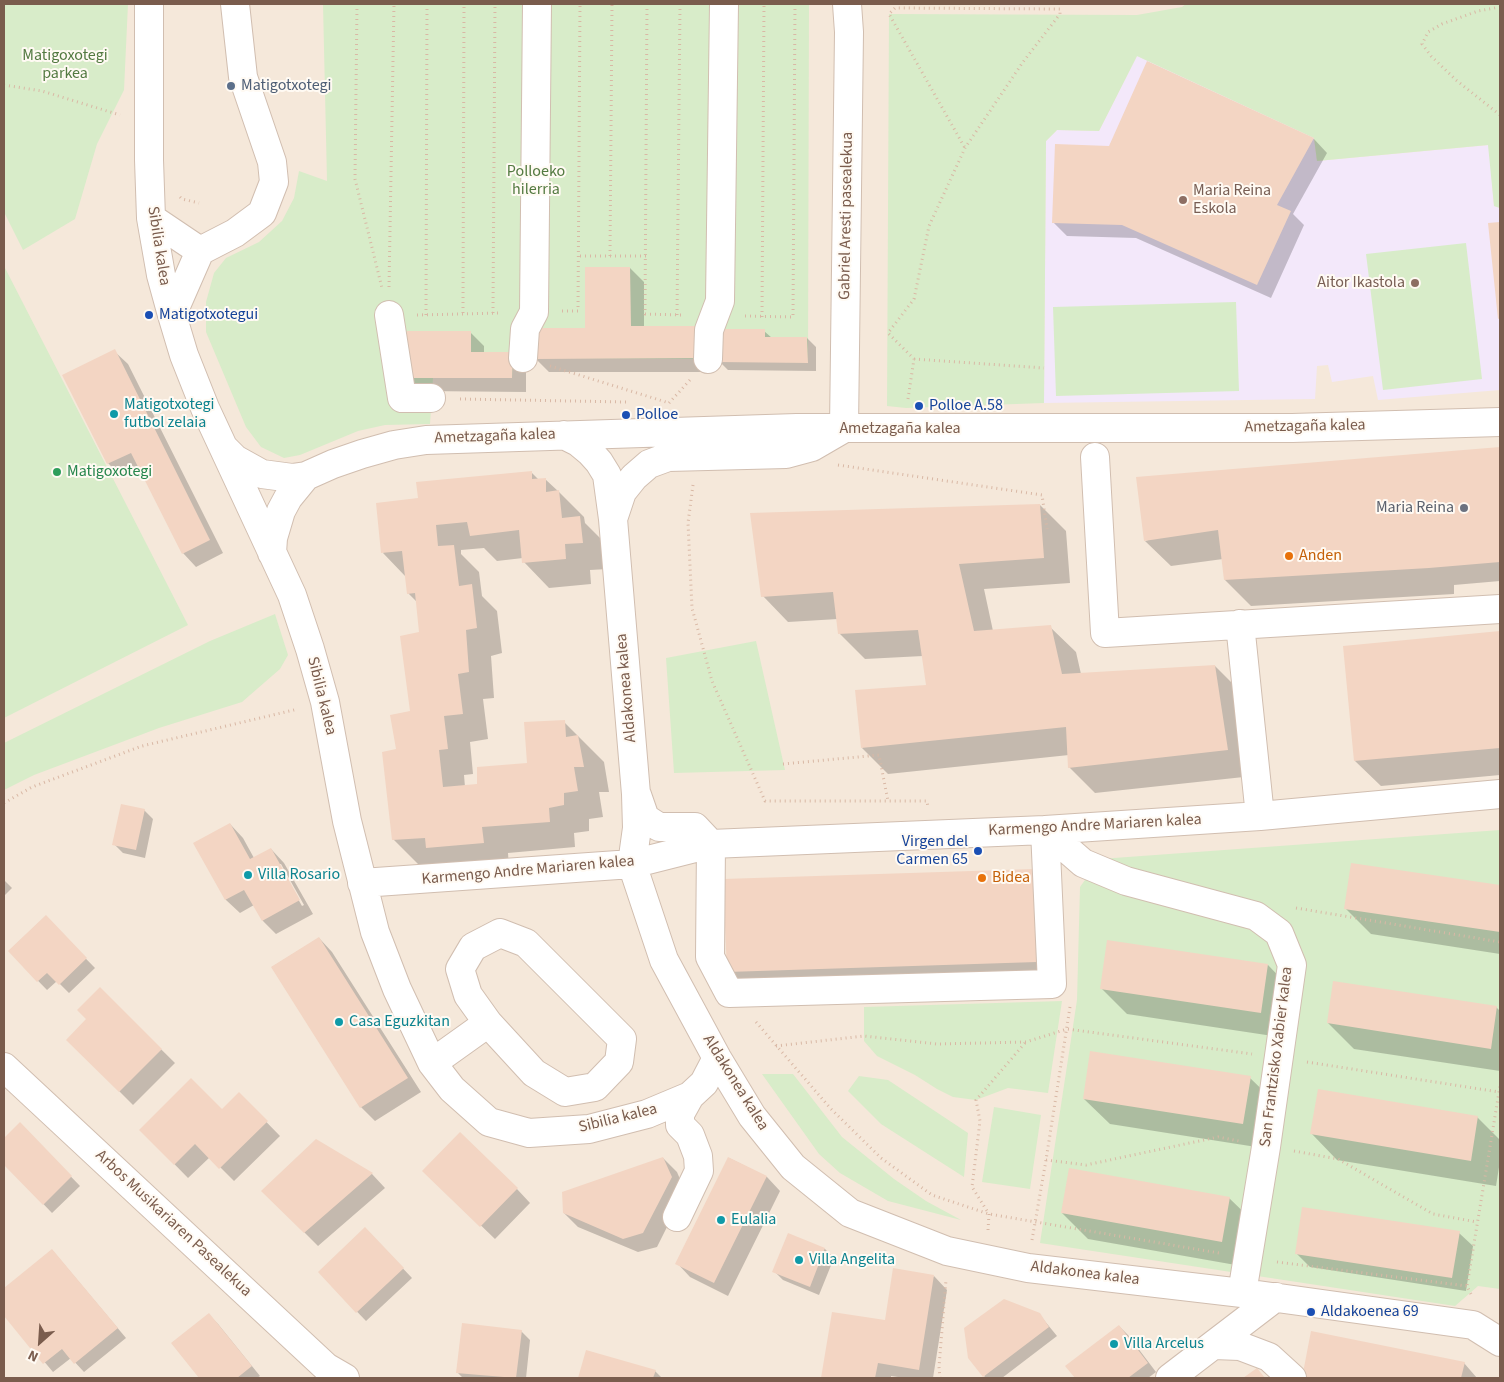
<!DOCTYPE html>
<meta charset="utf-8">
<style>
body{margin:0}
#map{position:relative;width:1504px;height:1382px;overflow:hidden;background:#fdf6ec;font-family:"Source Sans 3",sans-serif}
canvas{display:block}
.frame{position:absolute;inset:0;border:5px solid #7a5c4d;pointer-events:none}
.north{position:absolute;left:15px;top:1317px;width:50px;height:50px;-webkit-text-stroke:4px #fffaf3;paint-order:stroke;rotate:206deg;font-size:14px;font-weight:700;line-height:20px;text-align:center;color:#7a5c4d}
.north::after{content:'';display:block;margin:auto;width:18px;height:22px;background:#7a5c4d;clip-path:polygon(50% 0,100% 100%,50% 72%,0 100%)}
</style>
<div id="map">
<canvas width="1504" height="1382"></canvas>
<div class="frame"></div>
<div class="north">N</div>
</div>
<script>
const g = document.querySelector('canvas').getContext('2d');
g.lineJoin = 'round';
function fill(path, color) { g.fillStyle = color; g.fill(path, 'evenodd'); }
const shape = rows => new Path2D(rows.map(r => 'M' + r).join(''));
function trace(path, color, width, dash) { g.strokeStyle = color; g.lineWidth = width; g.lineCap = dash ? 'butt' : 'round'; g.setLineDash(dash || []); g.stroke(path); }
function label(font, color, halo, rows, align = 'center') {
  g.font = font + ' "Source Sans 3",sans-serif'; g.lineWidth = 4; g.setLineDash([]); g.textBaseline = 'middle'; g.strokeStyle = halo; g.fillStyle = color; for (const [text, x, y, turn = 0] of rows) {
    g.save(); g.translate(x, y); g.rotate((+turn || 0) * Math.PI / 180); g.textAlign = isNaN(turn) ? turn : align; if (halo) g.strokeText(text, 0, 0); g.fillText(text, 0, 0); g.restore();
  }
}
fill(shape([
 [4,4,1500,4,1500,1378,4,1378]
]), '#f5e8da');
fill(shape([
 [1137,56,1314,138,1317,161,1489,145,1494,206,1500,208,1500,390,1378,400,1373,376,1332,382,1328,365,1317,366,1315,399,1044,403,1046,141,1057,130,1099,131]
]), '#f3e8fa');
fill(shape([
 [4,4,128,4,124,90,97,144,75,219,23,250,4,212],
 [323,4,809,4,808,363,718,359,513,358,512,378,433,378,430,424,385,425,358,431,300,455,284,458,261,447,246,427,206,332,206,302,214,273,226,258,259,242,282,221,294,198,299,171,327,181],
 [1186,4,1500,4,1500,208,1494,206,1488,145,1317,161,1314,138,1137,56,1099,131,1057,130,1046,141,1044,403,906,408,887,406,889,14,1137,15,1182,7],
 [1466,243,1482,379,1383,390,1366,254],
 [4,266,188,625,4,718],
 [1236,302,1239,391,1056,396,1053,307],
 [275,614,288,655,280,669,242,702,159,728,34,775,4,790,4,743,210,641],
 [756,641,785,770,674,773,666,658],
 [1500,830,1500,1289,1478,1286,1455,1306,1040,1243,1077,1000,1080,887,1100,859],
 [1062,1001,1048,1093,1008,1088,976,1100,953,1097,937,1089,915,1075,877,1056,864,1041,864,1007],
 [762,1074,793,1074,842,1137,894,1179,926,1201,961,1220,888,1201,840,1173,819,1154],
 [859,1076,888,1080,968,1133,964,1177,881,1124,848,1091],
 [994,1107,1041,1115,1030,1189,982,1182]
]), '#d8ecc9');
fill(shape([
 [1148,62,1314,139,1327,153,1293,214,1304,225,1271,298,1136,238,1067,236,1053,222,1109,148],
 [1500,223,1500,319,1489,224],
 [630,268,644,282,644,328,712,341,713,372,549,372,535,358,586,329],
 [764,331,772,338,807,338,816,347,816,371,728,370,719,361],
 [470,332,484,346,484,354,526,367,526,392,422,391,408,378],
 [114,351,128,364,223,553,196,567,183,553,140,468,121,477,108,463],
 [1500,448,1500,581,1454,585,1454,594,1251,606,1225,580,1223,559,1171,566,1145,541,1425,455],
 [531,472,539,480,545,479,559,492,584,517,585,523,605,543,608,569,590,570,591,584,549,588,524,562,523,558,497,561,484,548,461,550,461,554,479,572,482,596,497,611,502,653,491,656,494,698,483,699,488,739,470,742,473,774,464,775,465,787,478,785,528,764,564,722,604,762,609,792,599,792,603,817,589,819,589,831,574,833,575,847,508,853,509,868,453,873,443,863,419,865,393,839,398,750,411,712,421,633,417,602,408,593,406,577,383,553,420,499],
 [1040,505,1066,531,1070,583,984,589,993,631,1050,627,1076,652,1081,674,1215,666,1241,692,1253,776,1095,793,1069,767,1069,755,888,774,862,748,928,686,923,656,865,659,840,634,838,619,788,622,763,596],
 [1500,632,1500,775,1381,786,1355,761,1344,647],
 [144,810,153,819,145,858,123,853,114,844],
 [230,824,243,838,254,858,271,849,284,863,313,914,276,934,263,921,254,905,240,913,226,900,195,844],
 [278,864,281,864,304,905,302,906],
 [1352,865,1500,887,1500,954,1371,934,1346,909],
 [1033,870,1062,988,754,998,728,972],
 [4,880,12,888,4,896],
 [45,917,95,968,69,993,57,981,47,990,9,951],
 [319,938,332,952,421,1092,375,1121,361,1107,272,967],
 [1268,965,1293,991,1286,1038,1127,1014,1101,988],
 [100,989,175,1063,133,1105,68,1040,88,1019],
 [1496,1007,1500,1011,1500,1071,1354,1049,1328,1023],
 [1250,1078,1276,1103,1269,1149,1110,1124,1084,1099],
 [239,1094,280,1136,234,1181,210,1157,188,1178,141,1130,222,1111],
 [1477,1117,1500,1140,1500,1161,1496,1186,1337,1160,1312,1134],
 [20,1124,80,1186,52,1213,4,1163,4,1140],
 [316,1141,372,1174,385,1188,318,1246,263,1191],
 [663,1158,677,1172,685,1191,657,1247,638,1252,578,1227,564,1213],
 [729,1158,767,1177,780,1191,728,1296,690,1277,677,1263],
 [438,1184,517,1189,530,1203,495,1239],
 [1229,1198,1255,1223,1247,1267,1088,1239,1062,1213],
 [1459,1233,1473,1246,1466,1291,1310,1267,1296,1253],
 [788,1235,825,1249,834,1258,819,1295,783,1280,774,1271],
 [374,1238,412,1278,366,1321,319,1272],
 [52,1250,126,1338,84,1372,71,1358,53,1372,4,1314,4,1290],
 [934,1276,947,1290,933,1378,905,1378,891,1376,891,1378,822,1378,833,1314,886,1322],
 [1039,1314,1057,1336,1002,1378,986,1378,984,1376],
 [209,1315,218,1324,260,1376,257,1378,200,1378,172,1343],
 [1119,1326,1128,1335,1156,1372,1148,1378,1076,1378,1067,1366],
 [521,1331,530,1340,526,1378,463,1378,458,1373],
 [1312,1333,1464,1363,1477,1378,1303,1378],
 [587,1351,655,1371,662,1378,579,1378]
]), '#0003');
fill(shape([
 [1147,61,1314,138,1277,205,1291,211,1257,285,1122,225,1052,223,1055,144,1109,146],
 [1500,222,1500,318,1498,319,1488,223],
 [585,267,630,267,631,326,699,326,699,358,534,359,534,328,585,328],
 [718,329,765,329,765,337,807,337,808,363,718,362],
 [407,331,471,331,471,352,513,352,512,378,407,378],
 [115,349,210,540,182,554,131,453,107,464,62,375],
 [1500,447,1500,562,1429,568,1224,580,1218,530,1144,541,1136,477],
 [532,471,532,479,546,478,546,492,559,490,562,518,580,516,583,543,565,544,566,559,522,563,519,530,470,536,467,522,436,525,438,546,454,545,459,586,472,584,477,628,466,630,469,672,458,674,463,714,444,716,448,749,439,750,443,787,477,784,477,767,527,763,524,722,565,720,566,737,578,735,584,767,574,767,578,791,564,793,564,805,549,808,550,822,482,827,484,843,426,848,425,838,392,840,382,752,396,749,390,715,410,711,400,636,419,632,415,593,407,594,402,551,381,553,376,503,418,498,416,482],
 [1040,504,1044,558,959,564,974,631,1051,625,1062,674,1215,665,1228,750,1068,768,1066,727,861,748,855,690,926,685,918,630,838,634,833,592,761,597,750,513],
 [1500,631,1500,748,1354,761,1343,646],
 [121,804,145,809,136,850,112,845],
 [230,823,250,859,271,848,300,900,262,921,244,890,225,900,193,843],
 [1351,863,1500,885,1500,932,1344,909],
 [1034,869,1037,962,727,972,723,879],
 [46,915,87,958,59,985,47,973,37,982,8,951],
 [319,937,408,1078,360,1108,271,967],
 [1107,940,1268,964,1261,1013,1100,989],
 [1333,981,1497,1006,1491,1049,1327,1023],
 [100,987,162,1049,119,1092,66,1040,86,1019,77,1010],
 [1090,1051,1251,1076,1243,1124,1083,1099],
 [191,1078,222,1109,239,1092,268,1121,219,1169,195,1144,174,1165,139,1130],
 [1318,1089,1478,1116,1471,1161,1310,1134],
 [20,1122,72,1176,43,1205,4,1165,4,1138],
 [460,1132,518,1188,480,1227,422,1171],
 [316,1139,373,1173,304,1233,261,1191],
 [663,1157,672,1177,643,1233,623,1239,563,1213,562,1192],
 [728,1157,767,1176,714,1283,675,1264],
 [1069,1168,1230,1197,1222,1242,1061,1213],
 [1302,1207,1460,1231,1452,1278,1295,1254],
 [365,1227,404,1268,356,1313,318,1272],
 [788,1233,825,1248,810,1287,772,1272],
 [52,1249,118,1328,74,1364,62,1349,43,1364,4,1316,4,1288],
 [893,1268,934,1275,919,1370,878,1363,875,1378,821,1378,832,1312,885,1320],
 [1004,1299,1040,1313,1049,1327,983,1377,968,1358,964,1328],
 [209,1313,252,1366,237,1378,199,1378,171,1343],
 [462,1323,522,1330,516,1378,456,1373],
 [1119,1325,1148,1363,1128,1378,1075,1378,1065,1366],
 [1311,1331,1465,1362,1461,1378,1302,1378],
 [586,1350,656,1370,653,1378,578,1378],
 [1257,1368,1265,1378,1243,1378]
]), '#f3d5c3');
const minor = shape([
 [149,4,149,160,151,218,161,275,172,315,184,355,205,408,292,595,310,649,325,702,347,821,375,932,397,989,432,1063,452,1089,489,1122,529,1133,589,1129,647,1114,690,1096,704,1083,717,1058],
 [151,218,200,251],
 [172,315,200,251,235,233,262,213,274,182,272,162,243,77,235,4],
 [389,315,402,398,431,398],
 [523,358,525,329,534,312,537,4],
 [708,359,709,330,720,301,724,4],
 [844,428,849,32,847,4],
 [564,435,578,442,590,452,599,462,607,475,613,519,636,794,637,828,632,864,664,960,717,1058,752,1116,793,1167,850,1213,947,1251,1028,1268,1242,1293,1473,1325,1500,1342],
 [225,449,235,459,262,474,292,478,306,476,333,464,362,454,394,445,426,440,797,428,1292,428,1500,422],
 [1095,457,1105,633,1500,609],
 [613,519,622,492,634,477,649,464,668,457,786,454,812,447,843,429],
 [272,553,273,538,281,511,288,498,306,476],
 [1240,624,1260,816],
 [637,795,645,818,659,827,695,827,711,844,710,957,729,993,1052,984,1045,830],
 [1045,830,1083,863,1126,881,1256,916,1279,933,1292,965,1266,1147,1242,1293],
 [362,883,632,864,711,844,1045,830,1260,816,1500,794],
 [500,933,526,943,622,1039,619,1062,595,1087,565,1092,534,1073,488,1023,468,995,460,969,473,947,500,933],
 [432,1063,488,1023],
 [4,1067,326,1367,345,1378],
 [677,1217,699,1171,698,1156,690,1135,680,1125,680,1114,690,1096],
 [1214,1345,1240,1346,1269,1357,1292,1378],
 [1170,1378,1276,1297]
]);
trace(minor, '#d1beb0', 30);
trace(shape([
 [357,4,355,179,382,288],
 [647,4,645,314,684,315],
 [1500,7,1478,11,1442,24,1428,32,1422,44,1431,56,1456,80,1500,115],
 [4,85,42,91,120,115],
 [180,197,182,199,199,203],
 [580,256,646,256],
 [610,256,612,4],
 [389,287,394,4],
 [562,311,578,311,580,4],
 [463,313,464,4],
 [493,313,495,4],
 [417,315,501,313],
 [426,315,427,4],
 [677,315,680,4],
 [745,316,793,317,795,4],
 [762,317,764,4],
 [914,359,1044,368],
 [550,366,666,402],
 [460,399,626,402],
 [908,399,914,359,888,333,914,299,929,226,965,148,1023,62,1060,14,1060,9,895,8,889,14,965,148],
 [669,403,690,380],
 [838,465,1042,495,1047,529],
 [693,485,688,523,692,608,712,681,765,801,927,801,928,807],
 [783,764,879,755,888,801],
 [4,803,32,787,142,746,298,709],
 [1296,908,1500,942],
 [756,1022,831,1109,881,1158,932,1195,989,1214,1219,1253],
 [776,1046,864,1036,937,1044,1026,1042,1067,1029,1252,1054],
 [1307,1062,1499,1092],
 [1294,1151,1338,1159,1433,1214,1477,1222],
 [1046,1160,1086,1165,1218,1137,1239,1141],
 [988,1230,989,1214,972,1187,980,1121,976,1100,1025,1043],
 [1032,1240,1046,1160,1070,1007],
 [1277,1262,1467,1286],
 [1471,1294,1467,1286,1500,1086],
 [940,1378,939,1367,946,1280]
]), '#d9b8a5', 3, [1, 4]);
trace(minor, '#fff', 28);
for (const [x, y, r, color] of [
 [231,86,5,"#5c6f8a"],
 [1183,200,5,"#8d6e63"],
 [1415,283,5,"#8d6e63"],
 [149,315,5,"#1a4fb4"],
 [919,406,5,"#1a4fb4"],
 [114,414,5,"#0f9aa8"],
 [626,415,5,"#1a4fb4"],
 [57,472,5,"#2e9e5b"],
 [1464,508,5,"#6b7280"],
 [1289,556,5,"#e8710a"],
 [978,851,5,"#1a4fb4"],
 [248,875,5,"#0f9aa8"],
 [982,878,5,"#e8710a"],
 [339,1022,5,"#0f9aa8"],
 [721,1220,5,"#0f9aa8"],
 [799,1260,5,"#0f9aa8"],
 [1311,1312,5,"#1a4fb4"],
 [1114,1344,5,"#0f9aa8"]
]) { const dot = new Path2D(); dot.arc(x, y, r, 0, 2 * Math.PI); g.fillStyle = color; g.fill(dot); trace(dot, '#fffaf3', 2); }
label('16px', '#537a41', '#fffaf3', [
 ["Matigoxotegi",65,56],
 ["parkea",65,74],
 ["Polloeko",536,172],
 ["hilerria",536,190]
]);
label('16px', '#4e5e75', '#fffaf3', [
 ["Matigotxotegi",241,86]
], 'left');
label('16px', '#785e54', '#fffaf3', [
 ["Maria Reina",1193,191],
 ["Eskola",1193,209],
 ["Aitor Ikastola",1405,283,"right"]
], 'left');
label('16px', '#7a5c4d', '#fffaf3', [
 ["Gabriel Aresti pasealekua",847,216,-89],
 ["Sibilia kalea",158,246,81],
 ["Ametzagaña kalea",1305,427,-1],
 ["Ametzagaña kalea",900,429],
 ["Ametzagaña kalea",495,437,-2],
 ["Aldakonea kalea",627,688,-95],
 ["Sibilia kalea",321,696,76],
 ["Karmengo Andre Mariaren kalea",1095,826,-3],
 ["Karmengo Andre Mariaren kalea",528,871,-5],
 ["San Frantzisko Xabier kalea",1277,1057,-83],
 ["Aldakonea kalea",735,1083,58],
 ["Sibilia kalea",618,1119,-14],
 ["Arbos Musikariaren Pasealekua",173,1224,43],
 ["Aldakonea kalea",1085,1274,7]
]);
label('16px', '#164399', '#fffaf3', [
 ["Matigotxotegui",159,315],
 ["Polloe A.58",929,406],
 ["Polloe",636,415],
 ["Virgen del",968,842,"right"],
 ["Carmen 65",968,860,"right"],
 ["Aldakoenea 69",1321,1312]
], 'left');
label('16px', '#0d838f', '#fffaf3', [
 ["Matigotxotegi",124,405],
 ["futbol zelaia",124,423],
 ["Villa Rosario",258,875],
 ["Casa Eguzkitan",349,1022],
 ["Eulalia",731,1220],
 ["Villa Angelita",809,1260],
 ["Villa Arcelus",1124,1344]
], 'left');
label('16px', '#27864d', '#fffaf3', [
 ["Matigoxotegi",67,472]
], 'left');
label('16px', '#5b616d', '#fffaf3', [
 ["Maria Reina",1454,508]
], 'right');
label('16px', '#c56008', '#fffaf3', [
 ["Anden",1299,556],
 ["Bidea",992,878]
], 'left');
</script>
